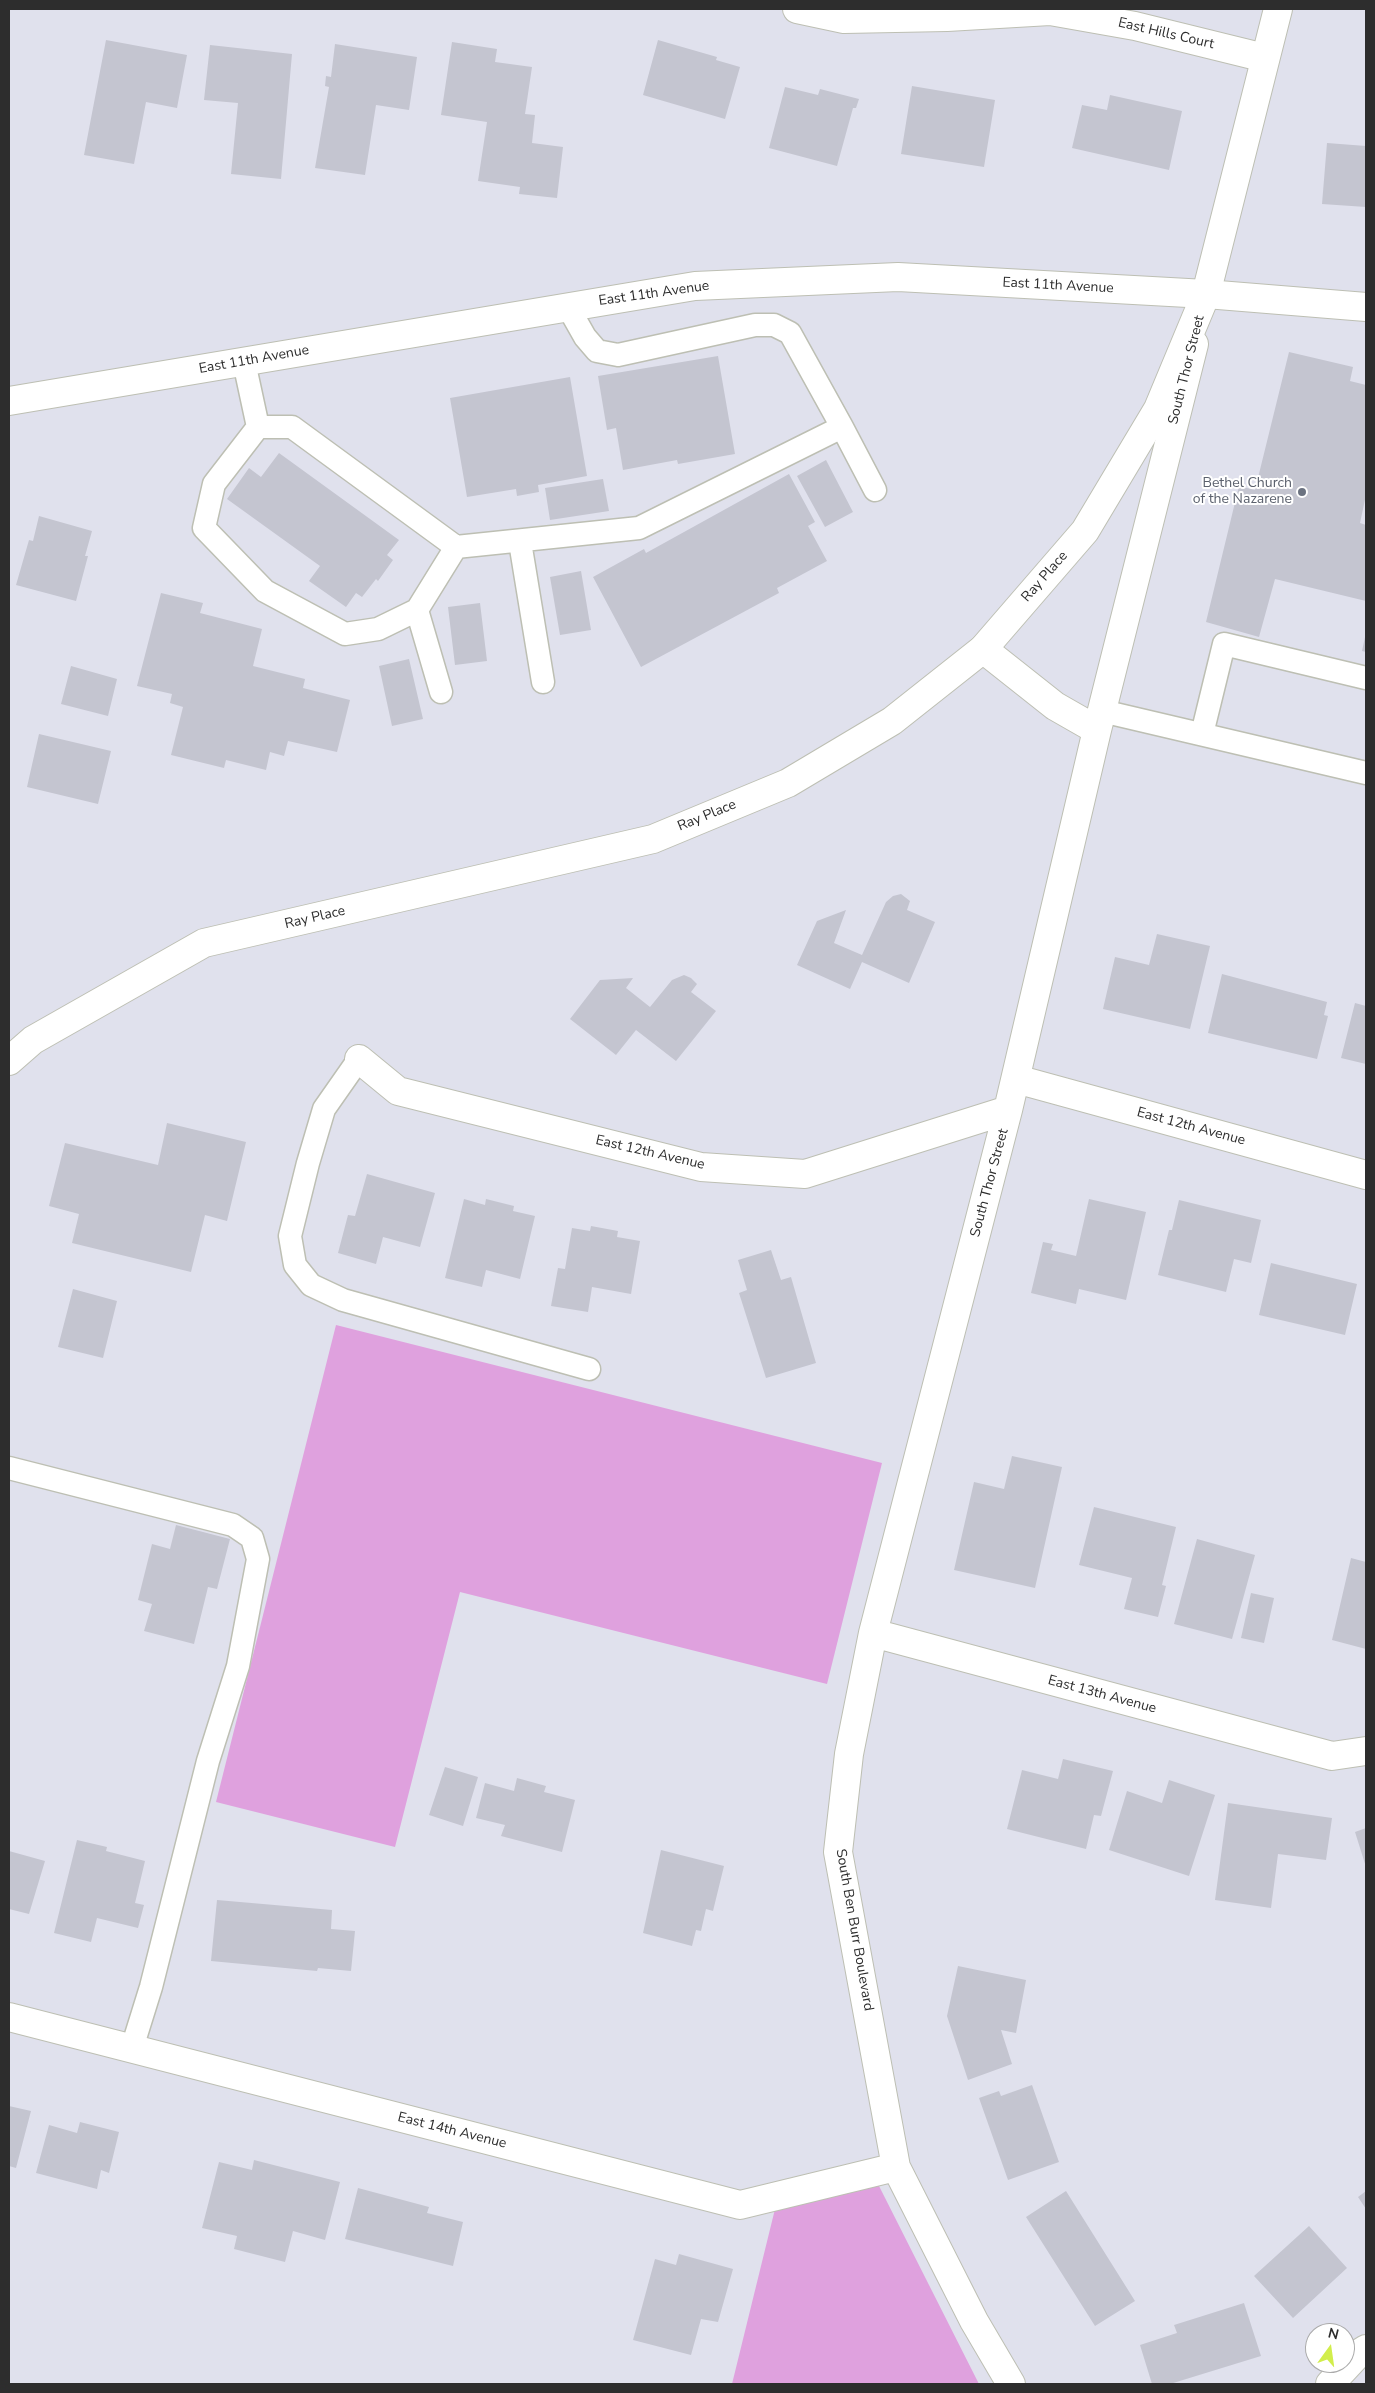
<!DOCTYPE html>
<style>
body{margin:0}
#map{position:relative;width:1375px;height:2393px;overflow:hidden;background:#e0e1ed;font-family:"Nunito Sans",sans-serif}
canvas{display:block}
.frame{position:absolute;inset:0;border:10px solid #2d2d2d;pointer-events:none}
.north{position:absolute;left:1305px;top:2323px;width:50px;height:50px;box-sizing:border-box;background:#fff;border:1px solid #ababab;border-radius:50%;rotate:14deg;font-size:14px;font-weight:700;line-height:20px;text-align:center;color:#2d2d2d}
.north::after{content:'';display:block;margin:auto;width:18px;height:22px;background:#d2ee4c;clip-path:polygon(50% 0,100% 100%,50% 72%,0 100%)}
</style>
<div id="map">
<canvas width="1375" height="2393"></canvas>
<div class="frame"></div>
<div class="north">N</div>
</div>
<script>
const g = document.querySelector('canvas').getContext('2d');
g.lineJoin = 'round';
function fill(path, color) { g.fillStyle = color; g.fill(path, 'evenodd'); }
const shape = rows => new Path2D(rows.map(r => 'M' + r).join(''));
function trace(path, color, width, dash) { g.strokeStyle = color; g.lineWidth = width; g.lineCap = dash ? 'butt' : 'round'; g.setLineDash(dash || []); g.stroke(path); }
function label(font, color, halo, rows, align = 'center') {
  g.font = font + ' "Nunito Sans",sans-serif'; g.lineWidth = 4; g.setLineDash([]); g.textBaseline = 'middle'; g.strokeStyle = halo; g.fillStyle = color; for (const [text, x, y, turn = 0] of rows) {
    g.save(); g.translate(x, y); g.rotate((+turn || 0) * Math.PI / 180); g.textAlign = isNaN(turn) ? turn : align; if (halo) g.strokeText(text, 0, 0); g.fillText(text, 0, 0); g.restore();
  }
}
fill(shape([
 [336,1325,882,1463,827,1684,460,1592,395,1847,216,1802],
 [879,2186,979,2384,732,2384,775,2209]
]), '#dfa1de');
fill(shape([
 [106,40,187,55,177,108,146,102,134,164,84,155],
 [658,40,717,57,716,60,740,67,725,119,643,95],
 [452,42,497,49,495,62,532,67,525,114,535,115,532,143,563,147,557,198,519,194,520,187,478,181,487,122,441,115],
 [335,44,417,57,409,110,376,105,365,175,315,168,329,87,325,86,326,76,331,77],
 [210,45,292,54,281,179,231,174,238,103,204,100],
 [912,86,995,100,984,167,901,154],
 [785,87,818,95,820,89,859,99,856,108,853,108,837,166,769,148],
 [1110,95,1182,111,1169,170,1072,148,1082,105,1107,110],
 [1327,143,1366,146,1366,207,1322,204],
 [1289,352,1353,367,1350,381,1366,385,1366,495,1360,523,1366,525,1366,601,1275,579,1259,637,1206,622,1239,486,1255,490],
 [718,356,735,454,678,464,677,460,623,470,616,428,607,430,598,376],
 [570,377,587,476,538,485,539,492,517,496,516,489,467,497,450,398],
 [279,453,399,540,387,555,393,560,378,581,376,579,362,597,356,593,346,607,309,581,320,566,227,499,249,468,261,477],
 [826,460,853,512,825,527,797,476],
 [789,474,815,522,808,526,827,561,777,588,779,593,641,667,593,577,644,549,646,553],
 [603,479,609,511,550,520,545,488],
 [39,516,92,531,85,556,88,556,76,601,16,585,29,540,33,541],
 [581,571,591,630,560,635,550,577],
 [161,593,203,603,200,613,262,629,253,666,305,679,303,688,350,700,337,752,288,741,284,756,270,752,266,770,226,760,224,768,171,755,183,707,170,703,172,694,137,686],
 [480,603,487,661,455,665,448,607],
 [1365,637,1366,637,1366,652,1362,651],
 [409,659,423,719,392,726,379,666],
 [71,666,117,679,108,716,61,704],
 [39,734,111,751,98,804,27,787],
 [901,894,910,901,907,910,935,922,909,983,862,962,850,989,797,965,817,921,846,910,834,943,862,955,886,902,893,896],
 [1157,934,1210,946,1190,1029,1103,1009,1115,957,1149,965],
 [1222,974,1327,1002,1324,1015,1328,1016,1317,1059,1208,1033],
 [684,975,691,978,697,984,691,992,716,1011,676,1061,636,1030,616,1055,570,1019,600,980,633,978,626,988,650,1007,672,980],
 [1355,1003,1366,1006,1366,1064,1341,1058],
 [167,1123,246,1142,227,1221,205,1215,191,1272,72,1243,79,1214,49,1206,65,1143,158,1165],
 [367,1174,435,1193,420,1247,383,1237,376,1264,338,1253,348,1215,355,1216],
 [464,1199,485,1205,486,1199,514,1206,513,1211,535,1216,520,1279,486,1270,482,1287,445,1278],
 [1089,1199,1146,1212,1126,1300,1079,1289,1076,1304,1031,1293,1043,1242,1053,1244,1051,1250,1076,1256],
 [1179,1200,1261,1220,1251,1263,1234,1259,1226,1292,1158,1275,1169,1230,1172,1230],
 [591,1226,618,1231,617,1237,640,1241,631,1294,592,1287,588,1312,551,1306,558,1268,565,1269,572,1228,590,1231],
 [771,1250,781,1280,791,1277,816,1363,766,1378,739,1293,747,1290,738,1260],
 [1271,1263,1357,1284,1345,1335,1259,1315],
 [73,1289,117,1301,103,1358,58,1347],
 [1012,1456,1062,1467,1035,1588,954,1570,974,1482,1004,1489],
 [1094,1507,1176,1527,1162,1585,1166,1586,1158,1617,1124,1609,1132,1578,1079,1565],
 [176,1525,230,1539,217,1589,208,1587,194,1644,144,1631,152,1604,138,1600,152,1544,170,1549],
 [1197,1539,1255,1555,1232,1639,1174,1624],
 [1351,1558,1366,1562,1366,1649,1332,1640],
 [1251,1593,1274,1598,1264,1643,1241,1638],
 [1063,1759,1113,1771,1101,1816,1094,1815,1086,1849,1007,1829,1022,1770,1058,1779],
 [445,1767,478,1777,463,1826,429,1815],
 [517,1778,546,1786,544,1792,575,1800,562,1852,501,1836,505,1825,476,1818,485,1783,514,1791],
 [1169,1780,1215,1795,1189,1876,1109,1850,1127,1791,1162,1803],
 [1228,1803,1332,1818,1326,1860,1278,1854,1271,1908,1215,1900],
 [1366,1828,1366,1867,1355,1832],
 [77,1840,107,1847,106,1851,145,1861,135,1903,144,1905,138,1928,97,1918,91,1942,54,1933],
 [661,1850,724,1866,713,1911,706,1909,701,1931,696,1930,692,1946,643,1933],
 [9,1851,45,1861,29,1914,9,1909],
 [217,1900,332,1910,331,1929,355,1931,351,1971,318,1968,317,1971,211,1961],
 [958,1966,1026,1980,1016,2033,1001,2030,1012,2064,968,2080,947,2016],
 [1032,2085,1059,2162,1008,2180,979,2098,999,2091,1001,2096],
 [9,2106,31,2111,16,2168,9,2166],
 [80,2122,119,2132,109,2173,101,2170,97,2189,36,2173,49,2125,77,2133],
 [254,2160,340,2182,325,2240,293,2231,285,2262,234,2249,237,2236,202,2228,219,2162,252,2170],
 [358,2188,429,2207,427,2213,463,2222,453,2266,345,2239],
 [1066,2191,1135,2301,1095,2326,1026,2217],
 [1366,2191,1366,2209,1358,2197],
 [1309,2226,1347,2268,1293,2318,1254,2276],
 [679,2254,733,2269,718,2322,701,2319,691,2355,633,2340,655,2259,676,2265],
 [1244,2303,1261,2356,1170,2384,1152,2384,1140,2345,1177,2333,1174,2325]
]), '#c4c5d0');
const service = shape([
 [568,307,585,337,597,351,618,355,755,325,774,325,790,333,842,427],
 [244,362,258,427,214,484,204,528,265,591,345,634,378,629,417,610,456,547,639,528,842,427,875,490],
 [258,427,292,427,456,547],
 [520,542,543,682],
 [417,610,441,692],
 [1102,711,1366,773],
 [1202,734,1224,644,1366,678],
 [359,1059,324,1109,308,1163,290,1236,295,1265,311,1285,343,1300,589,1369],
 [9,1468,233,1525,252,1538,258,1559,238,1666,208,1761,151,1987,132,2048]
]);
const minor = shape([
 [797,9,844,19,947,17,1050,11,1135,26,1265,58],
 [9,401,695,286,898,277,1206,294,1366,307],
 [983,649,1055,706,1097,730],
 [359,1059,398,1091,701,1167,805,1174,1008,1110],
 [1016,1079,1366,1175],
 [873,1633,1332,1756,1366,1751],
 [9,2017,740,2205,896,2167],
 [1011,2384,974,2321,896,2167,838,1852,849,1754,873,1633,1008,1110,1097,730,1194,344],
 [1330,2384,1358,2354,1366,2349]
]);
const secondary = shape([
 [9,1061,33,1040,204,943,653,839,788,783,892,721,983,649,1085,531,1158,409,1206,294,1278,9]
]);
trace(service, '#bdbfb3', 25);
trace(minor, '#bdbfb3', 30);
trace(secondary, '#bdbfb3', 30);
trace(service, '#fff', 22);
trace(minor, '#fff', 28);
trace(secondary, '#fff', 28);
for (const [x, y, r, color] of [
 [1302,492,5,"#6b7280"]
]) { const dot = new Path2D(); dot.arc(x, y, r, 0, 2 * Math.PI); g.fillStyle = color; g.fill(dot); trace(dot, '#fff', 2); }
label('14px', '#2d2d2d', '#fff', [
 ["East Hills Court",1166,34,13],
 ["East 11th Avenue",1058,286,3],
 ["East 11th Avenue",654,294,-8],
 ["East 11th Avenue",254,360,-10],
 ["South Thor Street",1187,370,-76],
 ["Ray Place",1045,577,-49],
 ["Ray Place",707,816,-22],
 ["Ray Place",315,918,-13],
 ["East 12th Avenue",1191,1127,15],
 ["East 12th Avenue",650,1153,13],
 ["South Thor Street",990,1183,-75],
 ["East 13th Avenue",1102,1695,15],
 ["South Ben Burr Boulevard",854,1930,80],
 ["East 14th Avenue",452,2131,14]
]);
label('14px', '#5b616d', '#fff', [
 ["Bethel Church",1292,484],
 ["of the Nazarene",1292,500]
], 'right');
</script>
